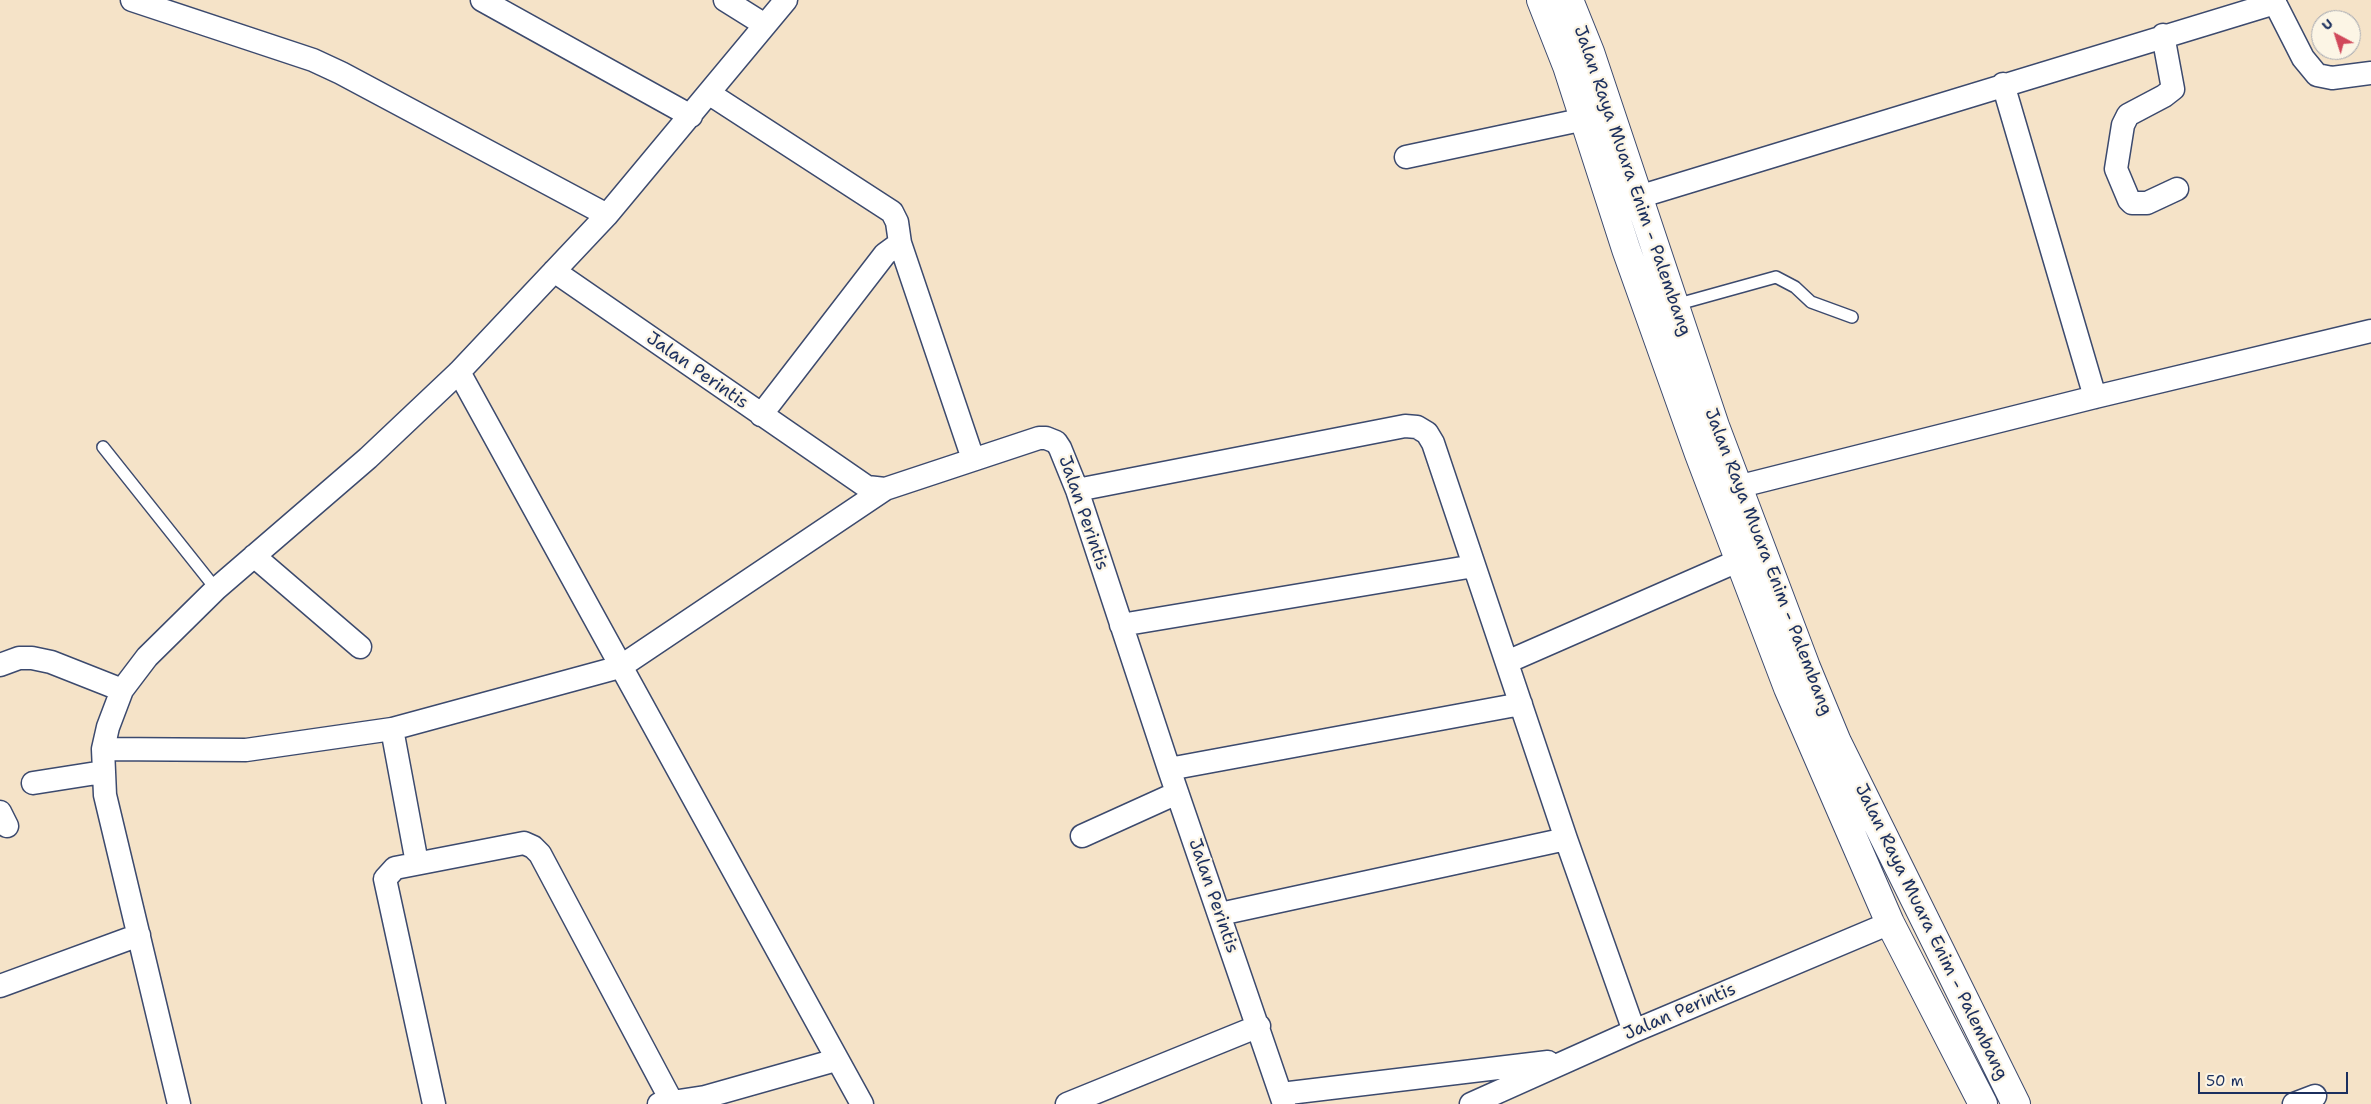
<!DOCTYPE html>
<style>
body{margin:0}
#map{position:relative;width:2371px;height:1104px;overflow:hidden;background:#f5e3c8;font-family:"Shantell Sans",sans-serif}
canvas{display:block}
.north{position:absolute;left:2311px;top:10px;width:50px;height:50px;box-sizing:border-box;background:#fcf5e5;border:1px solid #a2a6af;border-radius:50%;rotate:320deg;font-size:14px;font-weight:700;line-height:20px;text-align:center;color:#1b2f5e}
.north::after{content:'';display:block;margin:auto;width:18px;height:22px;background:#d1495b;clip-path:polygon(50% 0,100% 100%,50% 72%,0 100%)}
.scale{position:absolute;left:2198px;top:1072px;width:150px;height:22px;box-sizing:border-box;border:2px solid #1b2f5e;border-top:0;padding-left:6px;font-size:15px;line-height:18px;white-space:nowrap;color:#1b2f5e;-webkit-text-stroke:4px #fcf5e5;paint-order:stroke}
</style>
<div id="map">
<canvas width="2371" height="1104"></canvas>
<div class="north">U</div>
<div class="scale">50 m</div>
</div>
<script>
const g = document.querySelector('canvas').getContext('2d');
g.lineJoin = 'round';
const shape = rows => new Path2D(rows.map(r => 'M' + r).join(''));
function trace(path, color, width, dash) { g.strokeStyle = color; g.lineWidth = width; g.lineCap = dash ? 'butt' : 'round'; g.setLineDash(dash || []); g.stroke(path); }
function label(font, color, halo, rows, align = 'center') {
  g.font = font + ' "Shantell Sans",sans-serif'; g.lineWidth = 4.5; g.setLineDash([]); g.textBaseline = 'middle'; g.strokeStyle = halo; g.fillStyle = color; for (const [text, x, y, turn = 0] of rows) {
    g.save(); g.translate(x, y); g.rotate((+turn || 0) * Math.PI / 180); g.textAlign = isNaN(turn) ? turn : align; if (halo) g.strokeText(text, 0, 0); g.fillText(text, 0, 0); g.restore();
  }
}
const service = shape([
 [1675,305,1776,277,1795,287,1811,302,1852,317],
 [103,447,216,589]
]);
const minor = shape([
 [132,0,313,60,341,73,607,215],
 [482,0,691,116],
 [725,0,765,25],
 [2275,3,2303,58,2317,75,2332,78,2371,73],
 [2163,35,2173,89,2164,96,2128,115,2123,125,2116,169,2129,200,2132,203,2147,203,2177,189],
 [2003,84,2095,397],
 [710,94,892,212,897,222,900,243,973,459],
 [1406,157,1585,119],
 [1622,202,2275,3,2275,0],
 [554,271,867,487,885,489,1039,438,1046,438,1056,442,1060,448,1077,490,1169,769,1284,1104],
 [459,372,862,1104],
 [761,415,885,254,900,243],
 [1737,487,2095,397,2371,331],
 [1077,490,1405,426,1417,427,1427,433,1433,443,1566,839,1634,1031],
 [254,556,360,647],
 [1121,625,1474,566],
 [1507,662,1740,560],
 [0,665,19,658,32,658,51,662,122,690],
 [392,729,417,863],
 [103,749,246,750,392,729,620,667,885,489],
 [1169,769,1521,704],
 [33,783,103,772],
 [0,812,7,826],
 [1082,836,1177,793],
 [1220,914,1566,839],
 [0,986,139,935],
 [1281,1094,1548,1062],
 [179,1104,105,795,103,749,108,727,122,690,147,657,216,589,368,458,459,372,607,215,786,0],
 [434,1104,385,879,395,868,524,843,533,847,540,854,672,1102],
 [659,1104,705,1097,836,1060],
 [1067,1104,1259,1026],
 [1471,1104,1634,1031,1890,923],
 [2294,1104,2315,1096]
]);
const primary = shape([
 [1541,0,1567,66,1626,249,1699,454,1788,688,1890,923,1983,1104],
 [1569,0,1590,52,1715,426,1806,667,1837,742,2016,1104]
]);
trace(service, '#3c4a6e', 14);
trace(minor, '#3c4a6e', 25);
trace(primary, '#3c4a6e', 30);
trace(service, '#fff', 11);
trace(minor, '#fff', 22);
trace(primary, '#fff', 28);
label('18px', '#1b2f5e', '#fcf5e5', [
 ["Jalan Raya Muara Enim - Palembang",1632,181,71],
 ["Jalan Perintis",697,371,35],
 ["Jalan Perintis",1083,513,71],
 ["Jalan Raya Muara Enim - Palembang",1768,562,69],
 ["Jalan Perintis",1213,896,71],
 ["Jalan Raya Muara Enim - Palembang",1931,932,64],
 ["Jalan Perintis",1680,1012,-23]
]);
</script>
